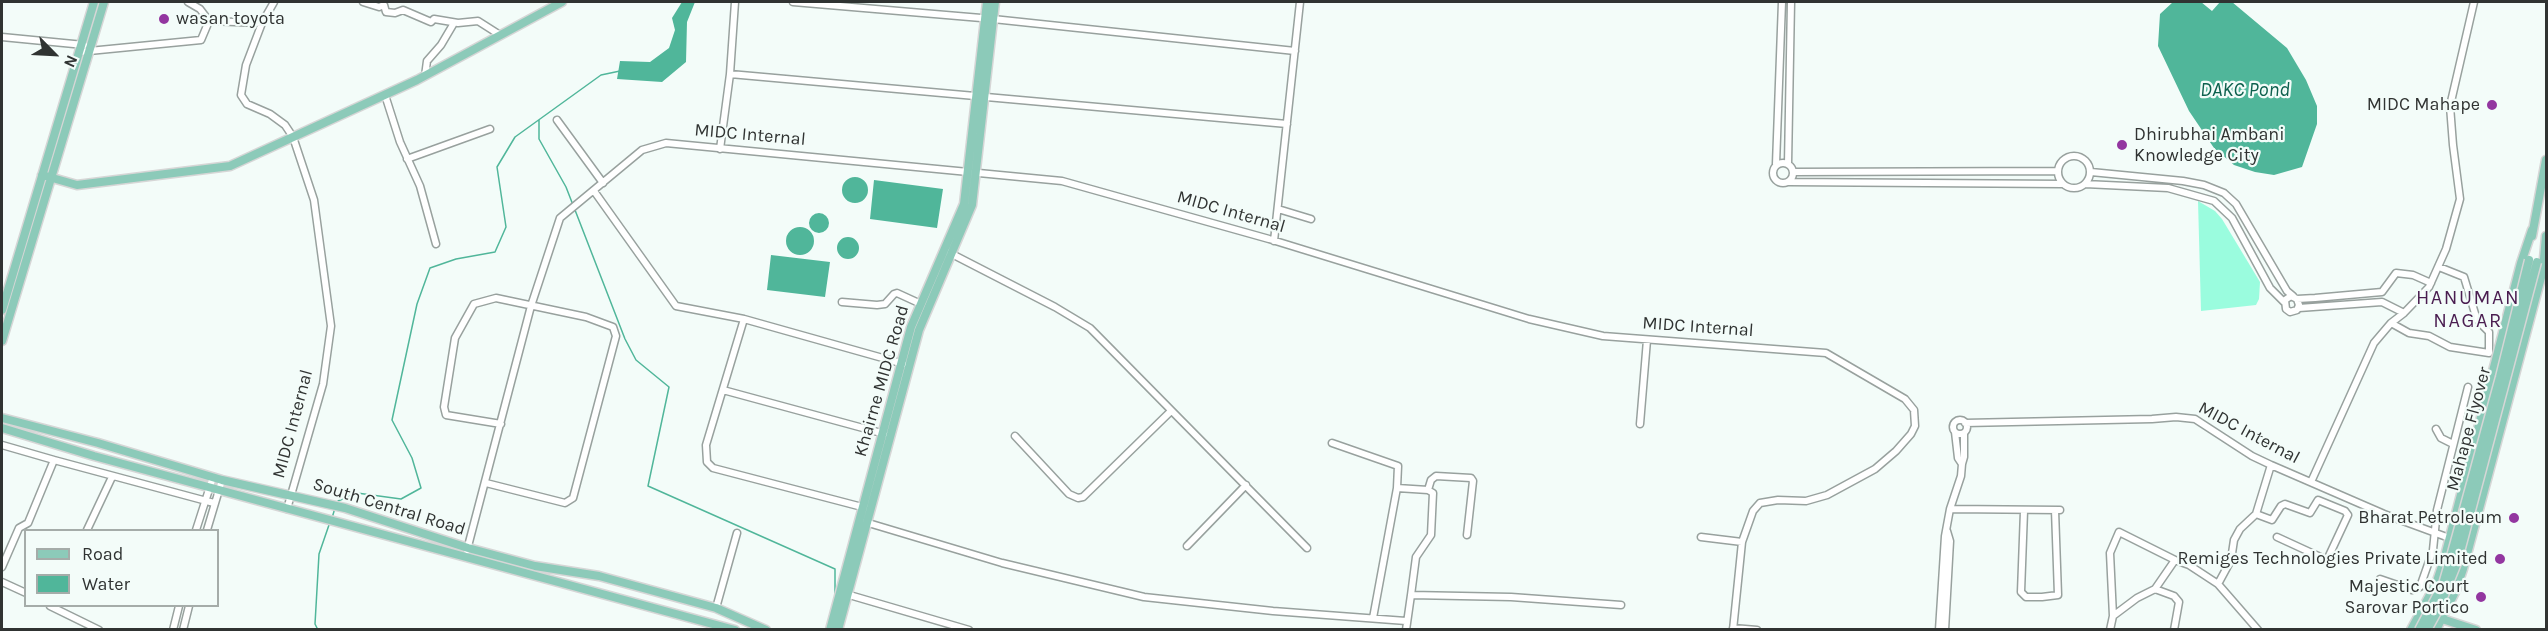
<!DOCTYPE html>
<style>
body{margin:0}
#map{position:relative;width:2548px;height:631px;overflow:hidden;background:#f3fcf9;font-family:Karla,sans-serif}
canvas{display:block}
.frame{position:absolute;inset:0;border:3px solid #303332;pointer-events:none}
.legend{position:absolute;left:24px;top:529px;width:195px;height:78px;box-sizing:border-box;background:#f3fcf9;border:2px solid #a5aca9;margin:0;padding:8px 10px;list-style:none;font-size:18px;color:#303332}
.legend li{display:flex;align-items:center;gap:12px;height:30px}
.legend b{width:30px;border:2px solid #a5aca9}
.north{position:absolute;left:24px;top:24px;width:60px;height:60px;-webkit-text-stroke:4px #f3fcf9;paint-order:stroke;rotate:114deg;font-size:16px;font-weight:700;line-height:24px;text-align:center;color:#303332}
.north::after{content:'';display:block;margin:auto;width:21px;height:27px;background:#303332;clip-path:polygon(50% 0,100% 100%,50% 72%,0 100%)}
</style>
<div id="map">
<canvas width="2548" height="631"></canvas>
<div class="frame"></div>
<ul class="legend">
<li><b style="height:8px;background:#8ccab9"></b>Road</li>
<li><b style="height:16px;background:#50b69a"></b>Water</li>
</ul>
<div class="north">N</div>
</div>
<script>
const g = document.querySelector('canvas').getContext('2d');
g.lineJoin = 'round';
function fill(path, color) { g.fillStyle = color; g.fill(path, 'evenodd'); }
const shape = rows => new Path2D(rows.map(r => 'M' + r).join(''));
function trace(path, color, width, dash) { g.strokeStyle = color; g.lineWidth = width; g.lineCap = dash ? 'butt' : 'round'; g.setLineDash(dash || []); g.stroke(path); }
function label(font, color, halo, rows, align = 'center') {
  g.font = font + ' Karla,sans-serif'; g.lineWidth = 4.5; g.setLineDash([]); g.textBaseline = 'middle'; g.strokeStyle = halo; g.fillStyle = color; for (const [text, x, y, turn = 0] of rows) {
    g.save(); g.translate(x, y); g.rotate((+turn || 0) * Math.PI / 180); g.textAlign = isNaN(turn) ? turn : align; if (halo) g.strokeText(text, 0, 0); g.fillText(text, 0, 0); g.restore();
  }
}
fill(shape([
 [2198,201,2215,211,2222,219,2260,282,2259,299,2256,305,2201,311]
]), '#9afcde');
fill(shape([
 [682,2,695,2,687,22,686,62,662,82,617,79,620,61,650,62,669,48,675,30,672,18],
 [2173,2,2201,2,2212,11,2220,2,2232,2,2287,48,2306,80,2317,106,2317,124,2302,167,2274,175,2255,172,2234,165,2214,148,2189,111,2158,46,2160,14],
 '842 190a13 13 0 1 1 26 0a13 13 0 1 1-26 0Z',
 [874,180,943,189,937,228,870,219],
 '809 223a10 10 0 1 1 20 0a10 10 0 1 1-20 0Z',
 '786 241a14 14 0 1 1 28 0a14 14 0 1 1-28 0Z',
 '837 248a11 11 0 1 1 22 0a11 11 0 1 1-22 0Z',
 [771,255,830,262,825,297,767,290]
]), '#50b69a');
trace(shape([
 [539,120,539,139,566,187,573,205],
 [575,210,625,339,636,360,669,387,648,486,835,569,835,596],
 [337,504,338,501,357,493,401,499,421,488,412,458,392,420,417,304,430,268,456,259,495,252,506,227,497,167,515,137,601,75,620,71],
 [332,518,335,508],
 [318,630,315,624,319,554,330,522]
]), '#50b69a', 1.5);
const minor = shape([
 [274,2,262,23,246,65,241,95,247,104,270,114,285,125,293,137,314,200,331,326,323,384,287,509],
 [363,2,379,7,384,5,386,12,395,13,403,10,431,22,434,19,458,23,478,21,500,35],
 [793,2,993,19,1295,51],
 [209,21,262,23],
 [2,37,84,45],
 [79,52,201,40,209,21,200,9,188,2],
 [730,74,1287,124],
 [425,76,427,61,441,45,454,23],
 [385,95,400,142,420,186,436,244],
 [557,120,603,183],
 [720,149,730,74,735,2],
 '2058 172a16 16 0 1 1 32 0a16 16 0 1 1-32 0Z',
 [407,159,490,129],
 '1773 173a10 10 0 1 1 20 0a10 10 0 1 1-20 0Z',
 [1776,164,1782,2],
 [1788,164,1791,2],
 [1793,172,2058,171],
 [2091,172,2183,181,2204,185,2224,193,2236,204,2287,291,2293,296],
 [1789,182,2063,184],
 [2085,184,2168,188,2214,201,2232,218,2270,288,2284,302],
 [594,191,676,306,744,319,904,364],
 [1278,209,1311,219],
 [1274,241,1300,2],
 [948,252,1055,307,1090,328,1307,548],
 [2297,299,2299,305,2297,310,2290,312,2286,309,2285,300,2291,296,2297,299,2315,298,2382,292,2396,273,2413,275,2431,283],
 [842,302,877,305,885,304,894,294,897,293,921,304],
 [2299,308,2382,302,2404,313],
 [744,319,706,445,707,462,713,468,866,508],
 [2391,323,2409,333,2429,336,2450,347,2489,353,2489,332,2477,320,2464,277,2439,267],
 [723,390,885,434],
 '1953 427a7 7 0 1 1 14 0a7 7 0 1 1-14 0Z',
 [1965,423,2152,419,2176,417,2195,419,2252,456,2271,465,2384,514,2452,539],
 [1640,424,1647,340],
 [2436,429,2441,438,2453,444],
 [1015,436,1069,494,1078,498,1083,497,1171,411],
 [1332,443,1398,466,1397,488,1428,490,1433,493,1431,535,1416,557,1411,595],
 [2,445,54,460],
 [1962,464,1964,457,1964,433],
 [2311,482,2374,343,2391,323,2404,313,2429,287,2446,249,2460,199,2453,145,2450,106,2474,2],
 [486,483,565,503,573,498,616,336,613,327,586,317,496,298,474,304,455,338,444,407,446,415,501,424],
 [1428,490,1431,480,1436,476,1471,478,1473,481,1467,535],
 [1950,509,2060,510],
 [2024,511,2021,592,2026,597,2042,597,2058,595,2055,510],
 [2256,514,2272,520,2281,506,2285,504,2310,513,2318,500,2345,511,2348,515,2327,560,2277,537],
 [865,522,1002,563,1144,597,1273,611,1406,621],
 [87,530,112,477],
 [196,530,213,477],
 [207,530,222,480],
 [1701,537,1742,542],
 [1187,546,1246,485],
 [467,550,531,306,560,218,642,150,666,143,1062,181,1269,239,1529,319,1603,336,1826,353,1905,399,1914,410,1915,426,1911,434,1896,451,1875,469,1827,495,1806,501,1778,500,1760,503,1753,511,1742,542,1733,630],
 [2,567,19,528,28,523,54,460,214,503],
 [2380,579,2412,590,2420,587,2433,550,2437,510,2468,387],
 [2,582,26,593],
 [2218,584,2231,560,2234,540,2240,529,2256,514,2271,465],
 [2155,589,2174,596,2179,602,2174,630],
 [846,594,969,630],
 [50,606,99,630],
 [716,608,737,533],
 [2113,616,2110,553,2119,532,2175,560],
 [1373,618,1397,488],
 [1733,628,1757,630],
 [173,630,179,606],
 [183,630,189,606],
 [1406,630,1411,595,1511,597,1621,605],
 [1939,630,1945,536,1950,509,1961,476,1962,464,1958,458,1955,432],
 [1945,630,1950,541,1947,531],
 [2110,630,2113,616,2137,598,2155,589,2175,560,2189,565,2218,584,2258,630]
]);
const major = shape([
 [42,175,77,185,230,166,417,80,562,2],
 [2532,236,2546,160],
 [2,310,94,2],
 [2,341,104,2],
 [2,418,98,443,222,480,345,508,468,548,535,566,599,576,716,608,766,630],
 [2,428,94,456,735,630],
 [2439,618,2476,630],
 [830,630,911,327,964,204,987,2],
 [838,630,919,330,972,205,995,2],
 [2411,630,2436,584,2444,560,2521,263,2532,230],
 [2436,630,2456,590,2463,569,2543,270,2546,236]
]);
trace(minor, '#98a19e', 9);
trace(major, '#d6d6d6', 11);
trace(minor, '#fff', 6);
trace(major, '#8ccab9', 8);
const majorBridge = shape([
 [2419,630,2443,584,2450,560,2500,377,2529,260],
 [2427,630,2438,610,2457,563,2537,262]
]);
trace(majorBridge, '#d6d6d6', 11, []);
trace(majorBridge, '#8ccab9', 8);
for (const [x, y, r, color] of [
 [164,19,6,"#9336a0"],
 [2492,105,6,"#9336a0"],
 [2122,145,6,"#9336a0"],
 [2514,518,6,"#9336a0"],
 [2500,559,6,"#9336a0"],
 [2481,597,6,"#9336a0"]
]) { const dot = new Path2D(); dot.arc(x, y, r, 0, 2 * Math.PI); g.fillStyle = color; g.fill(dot); trace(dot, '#f3fcf9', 2); }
label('18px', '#303332', '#f3fcf9', [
 ["wasan toyota",176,19,"left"],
 ["MIDC Mahape",2480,105],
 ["Dhirubhai Ambani",2134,135,"left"],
 ["Knowledge City",2134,156,"left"],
 ["Bharat Petroleum",2502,518],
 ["Remiges Technologies Private Limited",2488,559],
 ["Majestic Court",2469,587],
 ["Sarovar Portico",2469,608]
], 'right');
label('18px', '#303332', '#f3fcf9', [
 ["MIDC Internal",750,135,5],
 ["MIDC Internal",1231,212,16],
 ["MIDC Internal",1698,327,4],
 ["Khairne MIDC Road",882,381,-74],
 ["MIDC Internal",293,424,-75],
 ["Mahape Flyover",2469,429,-75],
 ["MIDC Internal",2249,433,28],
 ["South Central Road",389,507,17]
]);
label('italic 20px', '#0d614e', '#f3fcf9', [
 ["DAKC Pond",2245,90]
]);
g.letterSpacing = '1.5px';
label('20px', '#4a1d50', '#f3fcf9', [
 ["HANUMAN",2468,298],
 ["NAGAR",2468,321]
]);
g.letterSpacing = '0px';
</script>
